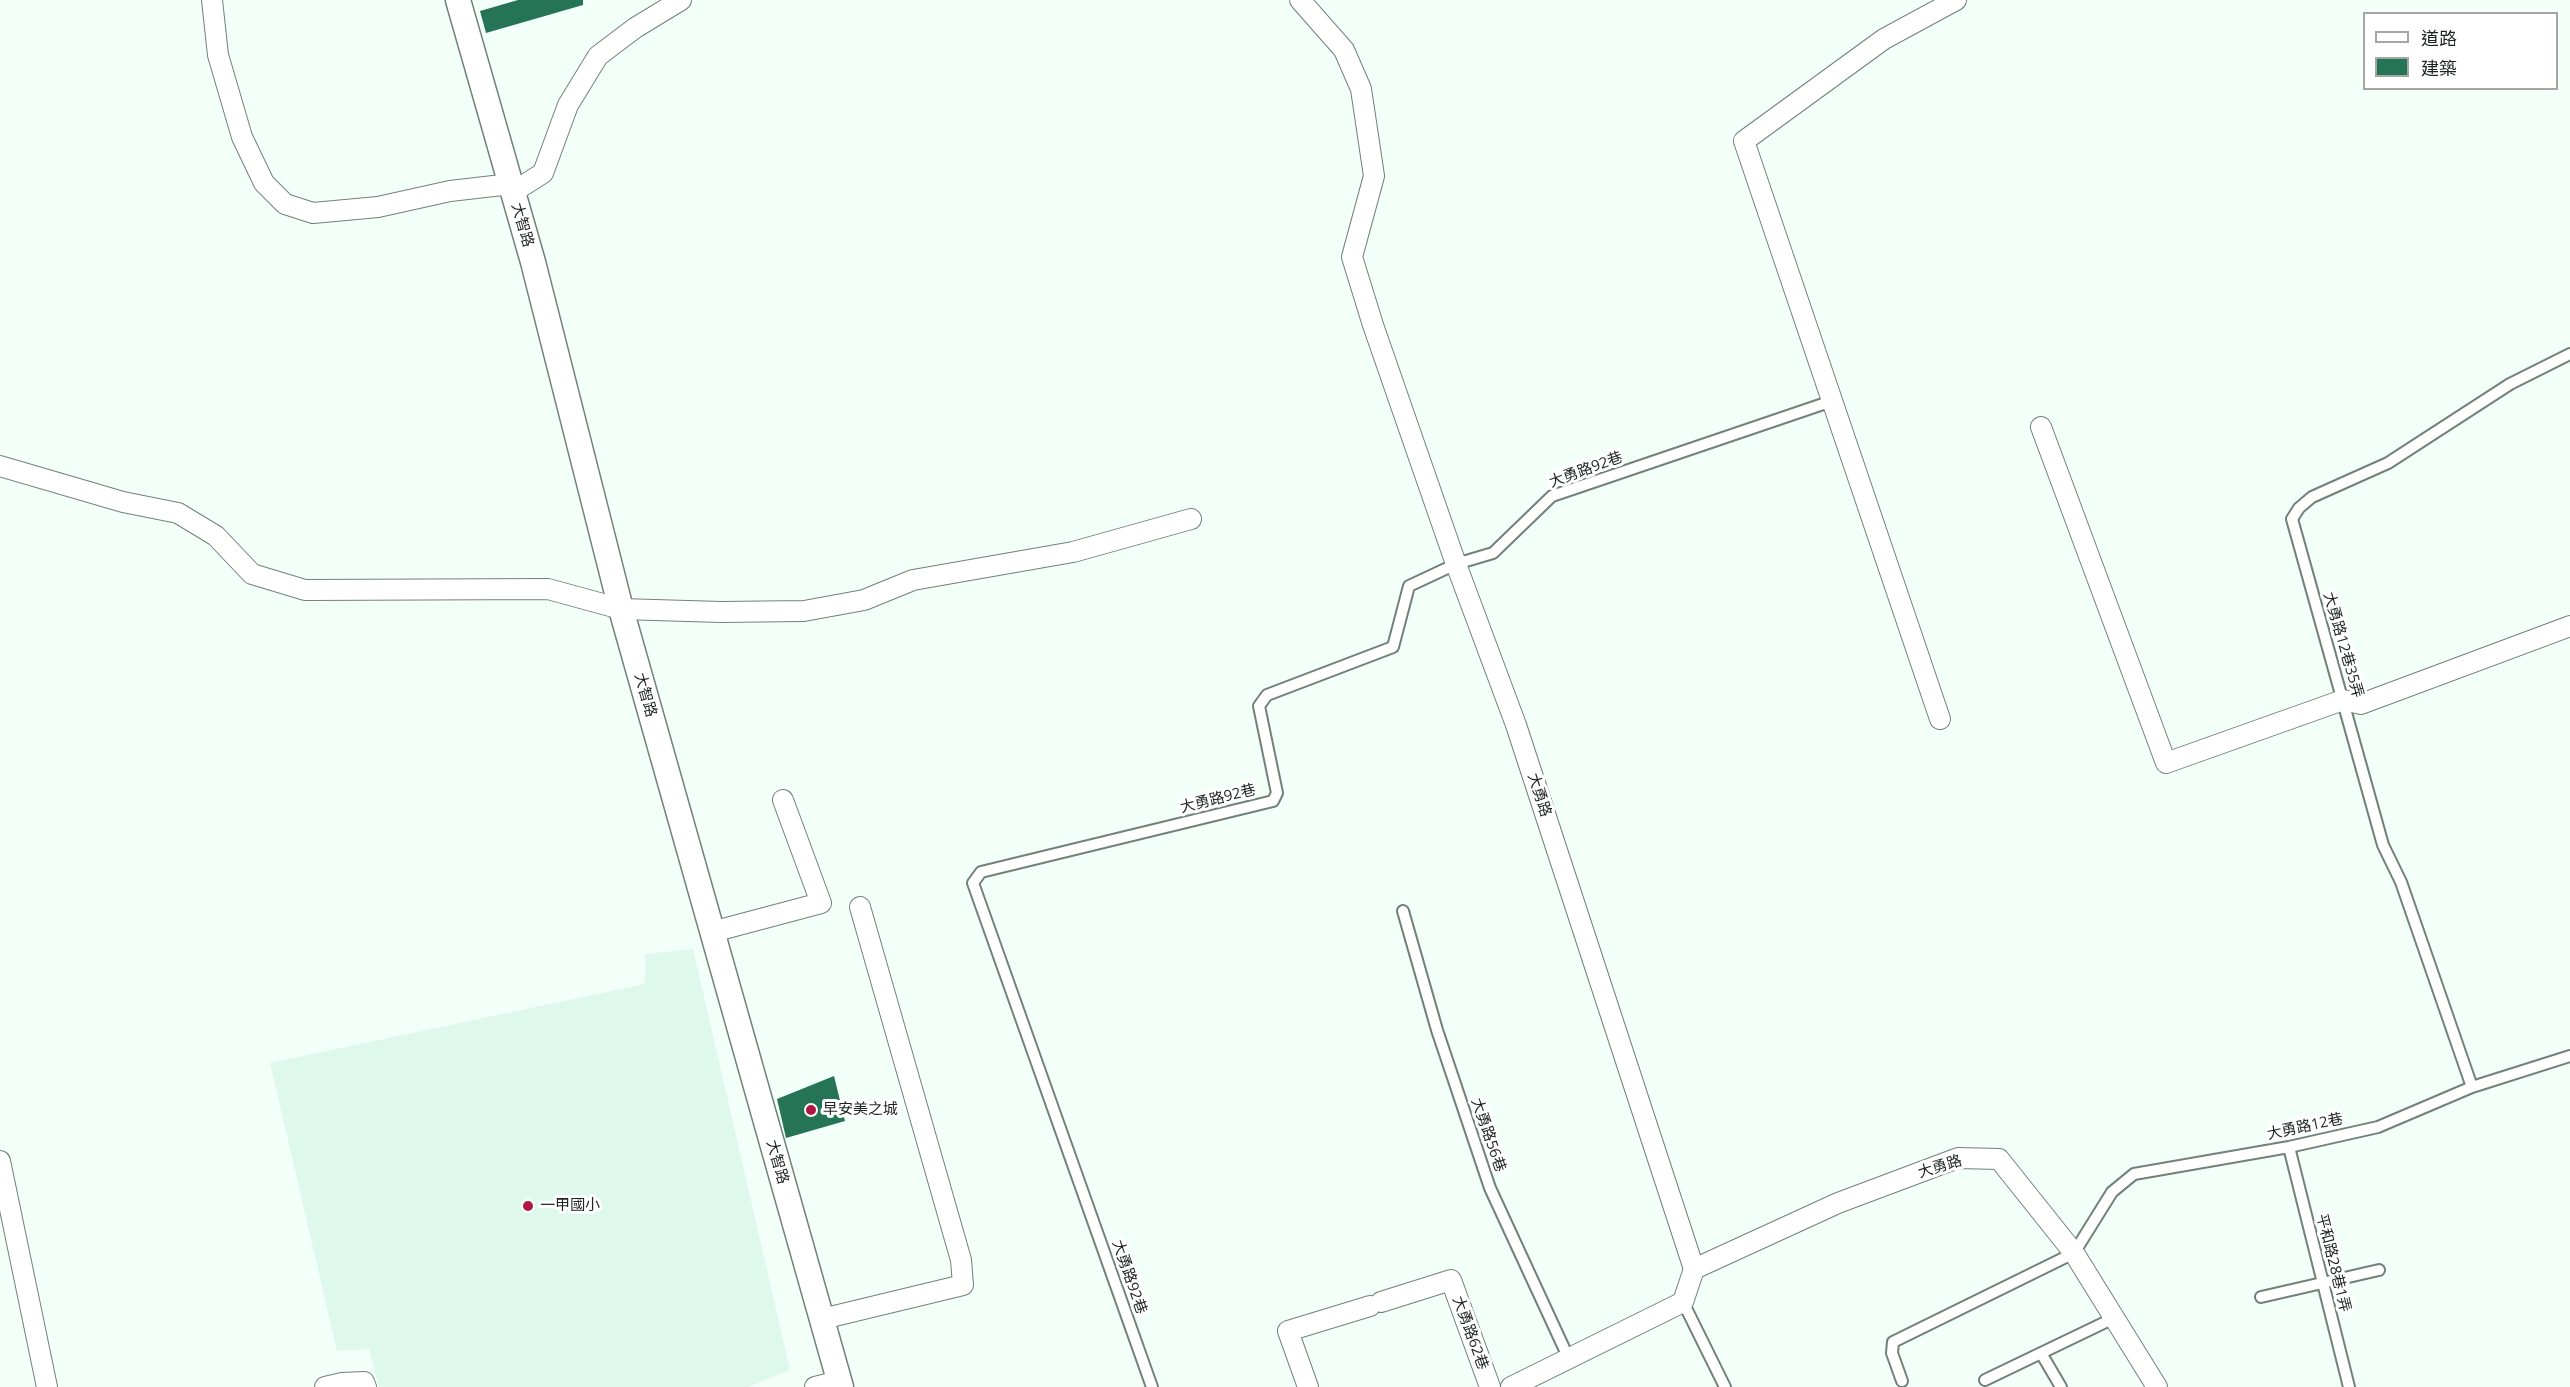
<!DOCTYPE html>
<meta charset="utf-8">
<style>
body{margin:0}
#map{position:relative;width:2570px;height:1387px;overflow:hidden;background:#f3fff9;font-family:"Open Sans","Noto Sans TC",sans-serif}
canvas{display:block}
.legend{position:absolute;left:2363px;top:12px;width:195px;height:78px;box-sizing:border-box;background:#fff;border:2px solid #a4a7a6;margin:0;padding:8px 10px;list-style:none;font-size:18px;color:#1c2320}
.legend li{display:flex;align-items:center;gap:12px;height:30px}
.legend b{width:30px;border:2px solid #a4a7a6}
</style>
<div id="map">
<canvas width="2570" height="1387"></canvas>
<ul class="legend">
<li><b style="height:8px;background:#fff"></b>道路</li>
<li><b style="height:16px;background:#257455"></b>建築</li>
</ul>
</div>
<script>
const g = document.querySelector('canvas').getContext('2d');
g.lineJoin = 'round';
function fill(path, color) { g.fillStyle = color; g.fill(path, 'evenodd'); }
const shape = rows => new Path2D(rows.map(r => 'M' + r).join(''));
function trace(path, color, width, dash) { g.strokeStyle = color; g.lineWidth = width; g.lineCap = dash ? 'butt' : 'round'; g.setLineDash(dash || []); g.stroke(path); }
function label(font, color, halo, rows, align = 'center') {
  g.font = font + ' "Open Sans","Noto Sans TC",sans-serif'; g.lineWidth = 6; g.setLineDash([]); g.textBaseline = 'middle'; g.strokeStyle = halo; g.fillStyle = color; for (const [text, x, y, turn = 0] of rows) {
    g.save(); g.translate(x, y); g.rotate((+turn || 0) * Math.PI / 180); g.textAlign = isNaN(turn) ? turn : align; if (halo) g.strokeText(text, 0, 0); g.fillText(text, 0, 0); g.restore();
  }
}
fill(shape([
 [693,949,790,1370,748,1387,379,1387,369,1349,337,1351,270,1063,645,984,645,954]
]), '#def9eb');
fill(shape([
 [518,0,583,0,583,5,486,33,480,11],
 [834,1076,845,1121,786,1138,777,1099]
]), '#257455');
const service = shape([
 [1403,911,1437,1030,1490,1188,1569,1359],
 [2472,1087,2401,882,2383,845,2292,519,2299,508,2312,497,2388,463,2510,384,2570,354],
 [2289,1147,2349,1387],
 [2261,1297,2379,1270],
 [1683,1302,1725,1387],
 [2041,1353,2061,1387],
 [1985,1380,2114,1318],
 [1902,1381,1892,1353,1893,1342,2074,1253,2112,1192,2134,1174,2289,1147,2378,1127,2472,1087,2570,1056],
 [1152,1387,973,883,981,872,1273,801,1277,793,1259,706,1267,695,1393,647,1409,586,1456,564,1493,553,1552,496,1832,401]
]);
const minor = shape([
 [212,0,218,55,242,137,264,183,285,204,313,213,378,207,450,191,511,184],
 [1300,0,1344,50,1361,89,1374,176,1352,257,1373,325,1456,564,1516,725,1694,1269],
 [513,192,543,173,568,105,598,56,635,28,681,0],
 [2041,427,2166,763,2343,700,2361,704,2570,626],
 [0,466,123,502,178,513,216,536,252,574,305,590,548,589,621,609,721,612,804,611,864,600,913,580,1073,552,1191,519],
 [1940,719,1744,141,1884,39,1956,0],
 [712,932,821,903,783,800],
 [0,1161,47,1387],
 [1381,1302,1451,1280,1490,1387],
 [822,1319,963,1285,961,1260,860,907],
 [325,1387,342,1383,364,1382,366,1387],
 [815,1387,839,1381],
 [1308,1387,1288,1331,1370,1306],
 [1511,1387,1683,1302,1694,1269,1838,1203,1958,1158,1999,1159,2074,1253,2157,1387]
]);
const tertiary = shape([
 [458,0,533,262,621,609,841,1387]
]);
trace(service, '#718279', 14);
trace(minor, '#718279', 22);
trace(tertiary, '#718279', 27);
trace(service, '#fff', 10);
trace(minor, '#fff', 20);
trace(tertiary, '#fff', 24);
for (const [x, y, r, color] of [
 [811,1110,6,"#ad1940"],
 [528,1206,6,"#ad1940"]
]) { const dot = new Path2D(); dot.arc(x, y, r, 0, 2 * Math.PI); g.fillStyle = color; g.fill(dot); trace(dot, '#fff', 2); }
label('15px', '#1c2320', '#fff', [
 ["大智路",522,225,74],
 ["大勇路92巷",1586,470,-20],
 ["大勇路12巷35弄",2343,645,74],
 ["大智路",645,695,74],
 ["大勇路",1539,795,72],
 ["大勇路92巷",1218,799,-14],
 ["大勇路12巷",2305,1127,-12],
 ["大勇路56巷",1488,1135,71],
 ["大智路",777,1162,74],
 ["大勇路",1940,1167,-17],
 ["平和路28巷1弄",2333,1263,76],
 ["大勇路92巷",1129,1277,71],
 ["大勇路62巷",1470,1333,70]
]);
label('15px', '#1c2320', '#fff', [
 ["早安美之城",823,1110],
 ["一甲國小",540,1206]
], 'left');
</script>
